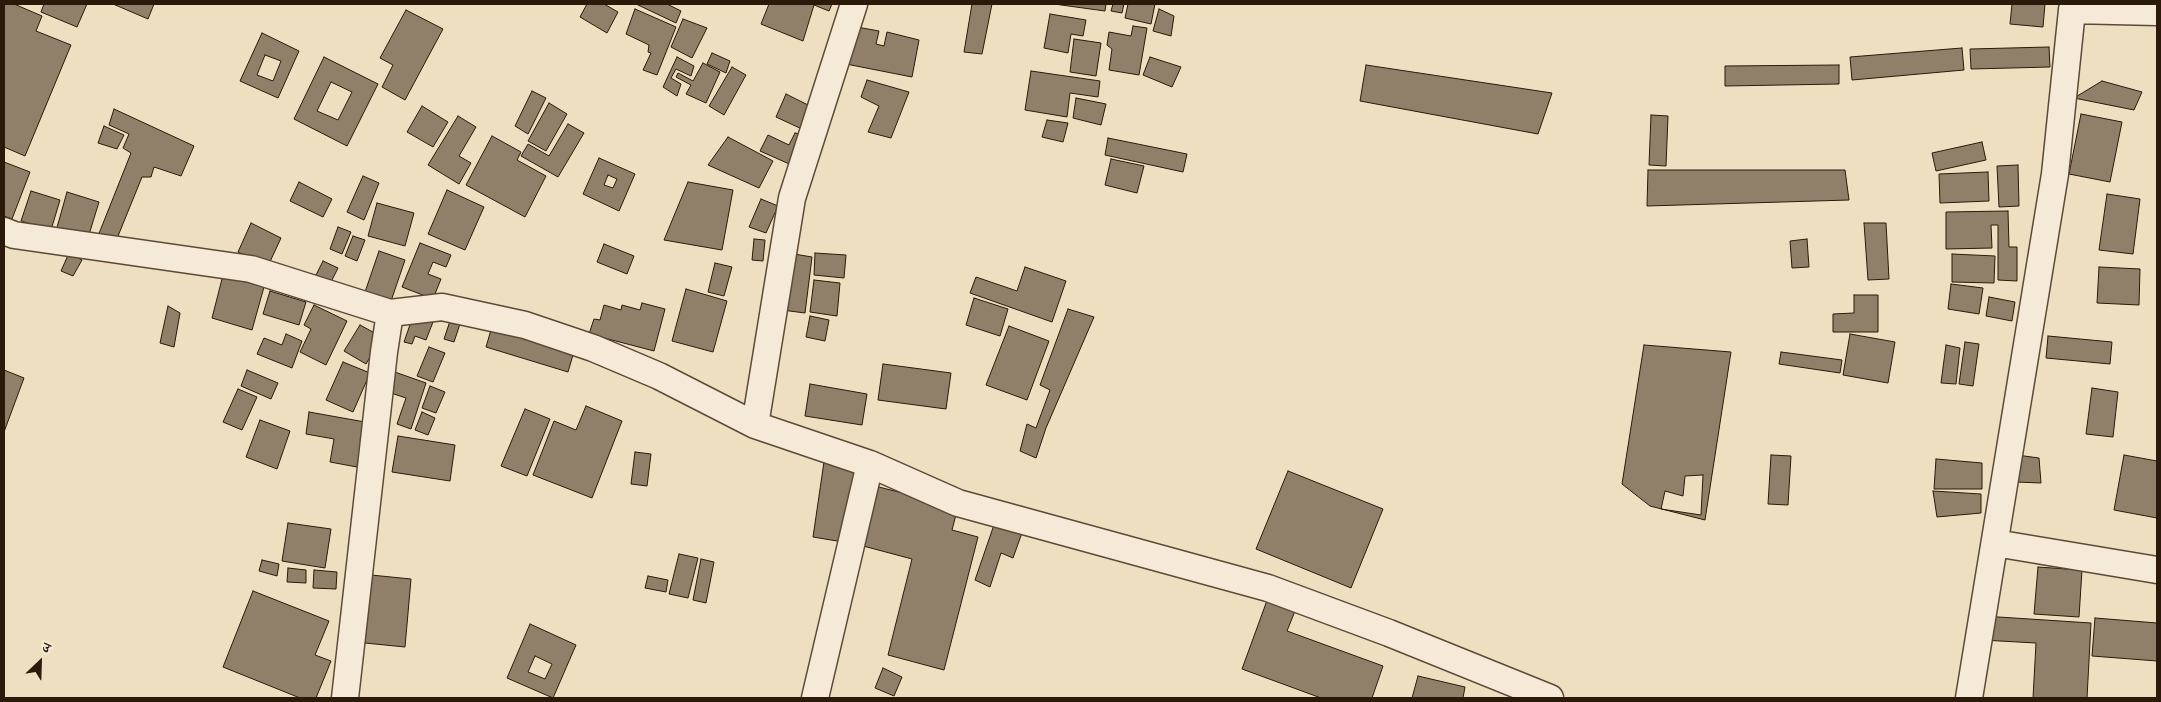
<!DOCTYPE html>
<meta charset="utf-8">
<style>
body{margin:0}
#map{position:relative;width:2161px;height:702px;overflow:hidden;background:#efdfc1;font-family:"IM FELL Great Primer","Noto Serif Devanagari",serif}
canvas{display:block}
.frame{position:absolute;inset:0;border:5px solid #2b1909;pointer-events:none}
.north{position:absolute;left:15px;top:637px;width:50px;height:50px;-webkit-text-stroke:4px #f5ead7;paint-order:stroke;rotate:24deg;font-size:14px;font-weight:700;line-height:20px;text-align:center;color:#2b1909}
.north::after{content:'';display:block;margin:auto;width:18px;height:22px;background:#2b1909;clip-path:polygon(50% 0,100% 100%,50% 72%,0 100%)}
</style>
<div id="map">
<canvas width="2161" height="702"></canvas>
<div class="frame"></div>
<div class="north">उ</div>
</div>
<script>
const g = document.querySelector('canvas').getContext('2d');
g.lineJoin = 'round';
function fill(path, color) { g.fillStyle = color; g.fill(path, 'evenodd'); }
const shape = rows => new Path2D(rows.map(r => 'M' + r).join(''));
function trace(path, color, width, dash) { g.strokeStyle = color; g.lineWidth = width; g.lineCap = dash ? 'butt' : 'round'; g.setLineDash(dash || []); g.stroke(path); }
const building = shape([
 [4,4,14,4,42,16,36,31,71,45,25,156,4,147,4,4],
 [44,4,87,4,77,27,41,12,44,4],
 [113,4,154,4,148,19,113,4],
 [587,4,604,4,618,12,607,33,580,17,587,4],
 [636,4,667,4,681,11,676,23,636,4],
 [769,4,832,4,829,11,814,5,803,41,761,24,769,4],
 [972,4,992,4,982,54,964,52,972,4],
 [1054,4,1106,4,1105,11,1054,4],
 [1113,4,1124,4,1122,13,1111,11,1113,4],
 [1128,4,1155,4,1151,24,1125,18,1128,4],
 [2012,4,2045,4,2043,27,2010,24,2012,4],
 [635,9,676,27,657,75,643,70,651,53,648,52,649,45,626,34,635,9],
 [1159,9,1174,16,1171,36,1153,31,1159,9],
 [406,10,443,29,405,100,382,87,393,65,380,58,406,10],
 [1050,14,1086,20,1083,36,1071,34,1068,53,1044,48,1050,14],
 [683,19,707,28,692,58,671,47,683,19],
 [1133,26,1147,28,1139,75,1109,70,1112,49,1107,45,1109,32,1131,36,1133,26],
 [857,27,879,31,876,44,884,46,887,32,919,40,912,77,846,64,857,27],
 [262,33,299,51,278,98,240,81,262,33],
 [265,55,281,61,273,81,257,75,265,55],
 [1074,39,1101,43,1096,76,1070,72,1074,39],
 [2049,47,2050,67,1971,69,1970,49,2049,47],
 [1962,48,1964,70,1852,80,1850,57,1962,48],
 [712,53,730,61,726,73,707,64,712,53],
 [324,57,378,84,347,146,294,119,324,57],
 [331,82,352,92,338,120,317,111,331,82],
 [677,57,694,66,691,76,676,69,671,78,681,84,677,96,663,87,677,57],
 [1150,57,1181,67,1172,87,1143,75,1150,57],
 [703,63,720,72,706,103,686,94,691,85,676,77,678,73,693,81,703,63],
 [1366,65,1552,93,1538,134,1360,101,1366,65],
 [1839,65,1839,84,1725,86,1725,66,1839,65],
 [732,67,746,75,724,115,709,106,732,67],
 [1031,71,1100,81,1098,97,1070,93,1067,117,1025,110,1031,71],
 [867,80,909,92,891,138,868,132,879,106,861,97,867,80],
 [2102,81,2142,92,2134,110,2074,98,2102,81],
 [532,91,546,98,528,134,515,126,532,91],
 [786,94,812,107,804,130,776,117,786,94],
 [1076,98,1106,104,1101,125,1073,118,1076,98],
 [549,103,567,114,546,151,528,141,549,103],
 [422,106,448,122,433,147,407,132,422,106],
 [114,109,194,146,181,176,154,167,151,177,142,177,116,241,98,236,131,153,123,148,129,134,109,125,114,109],
 [2081,114,2122,122,2110,182,2069,174,2081,114],
 [1651,115,1668,116,1666,166,1649,165,1651,115],
 [458,116,476,127,459,156,471,163,459,184,428,165,458,116],
 [1047,120,1068,123,1063,142,1042,137,1047,120],
 [568,124,584,133,558,177,521,156,528,144,549,156,568,124],
 [104,126,124,135,117,149,98,143,104,126],
 [795,133,808,136,796,167,760,151,768,135,789,145,795,133],
 [492,136,521,152,517,160,546,176,525,217,466,185,492,136],
 [728,137,773,161,759,188,708,165,728,137],
 [1108,138,1187,154,1183,172,1105,155,1108,138],
 [1982,142,1986,160,1936,171,1932,153,1982,142],
 [599,158,635,174,619,211,583,194,599,158],
 [608,175,617,179,613,188,604,185,608,175],
 [1111,159,1144,166,1137,193,1105,185,1111,159],
 [4,162,30,172,12,219,4,216,4,162],
 [2018,165,2019,206,1999,207,1997,166,2018,165],
 [1648,170,1845,170,1849,200,1647,206,1648,170],
 [1988,172,1989,201,1940,203,1939,174,1988,172],
 [363,176,379,183,364,220,347,212,363,176],
 [299,182,332,199,323,217,290,201,299,182],
 [688,182,733,190,722,250,664,240,688,182],
 [447,190,484,207,465,250,428,234,447,190],
 [31,191,60,200,51,230,21,221,31,191],
 [67,192,99,202,87,241,56,231,67,192],
 [2107,194,2140,199,2133,254,2099,250,2107,194],
 [761,199,778,206,766,233,749,227,761,199],
 [377,203,414,213,405,246,368,236,377,203],
 [2008,211,2009,247,2017,247,2017,281,1998,280,1998,225,1991,225,1992,248,1946,249,1946,212,2008,211],
 [251,223,281,238,268,266,238,252,251,223],
 [1864,223,1886,223,1889,279,1868,280,1864,223],
 [338,227,351,232,342,254,330,249,338,227],
 [353,236,365,240,357,261,345,256,353,236],
 [754,239,765,240,763,261,752,260,754,239],
 [1807,239,1809,267,1792,268,1790,241,1807,239],
 [420,243,451,255,446,267,433,262,428,274,441,279,433,299,402,287,420,243],
 [604,244,634,256,627,274,597,262,604,244],
 [379,251,405,260,389,307,363,298,379,251],
 [69,253,82,260,73,276,61,271,69,253],
 [788,253,812,257,805,313,782,310,788,253],
 [815,253,846,255,844,278,814,275,815,253],
 [1952,254,1995,256,1994,283,1952,282,1952,254],
 [323,261,338,268,328,288,313,281,323,261],
 [715,263,732,267,724,296,708,292,715,263],
 [1025,267,1066,281,1052,322,970,293,976,277,1017,291,1025,267],
 [2099,267,2140,269,2139,305,2097,303,2099,267],
 [223,275,264,287,252,330,212,318,223,275],
 [814,280,840,283,837,316,810,312,814,280],
 [1951,284,1983,288,1979,314,1948,309,1951,284],
 [686,289,727,301,713,352,672,341,686,289],
 [270,291,306,302,299,325,263,314,270,291],
 [1854,295,1878,295,1878,332,1833,332,1833,314,1854,313,1854,295],
 [1989,297,2015,302,2012,321,1986,316,1989,297],
 [974,298,1008,309,1000,336,966,325,974,298],
 [642,303,665,309,654,351,589,334,594,319,600,320,604,305,621,310,622,305,640,310,642,303],
 [314,305,347,321,326,365,300,352,311,329,304,325,314,305],
 [168,306,180,313,174,347,160,343,168,306],
 [1068,309,1094,317,1046,428,1036,458,1020,451,1027,424,1036,428,1050,390,1040,385,1068,309],
 [413,316,433,322,426,340,415,336,412,344,404,342,413,316],
 [810,316,829,320,825,341,806,337,810,316],
 [451,318,461,321,454,342,444,339,451,318],
 [493,323,575,348,568,372,486,347,493,323],
 [360,325,382,337,366,364,344,351,360,325],
 [1009,326,1049,341,1027,400,986,385,1009,326],
 [286,334,302,341,292,368,257,354,264,338,282,345,286,334],
 [1850,334,1895,342,1888,383,1843,375,1850,334],
 [2048,336,2112,342,2110,364,2046,358,2048,336],
 [1965,342,1979,344,1973,386,1959,384,1965,342],
 [1644,345,1731,352,1705,520,1650,506,1622,484,1644,345],
 [1946,345,1960,348,1956,384,1941,383,1946,345],
 [429,347,445,353,433,382,417,376,429,347],
 [1781,352,1842,360,1840,373,1779,364,1781,352],
 [343,362,370,373,353,412,326,400,343,362],
 [883,364,951,373,946,409,878,400,883,364],
 [4,370,24,378,4,432,4,370],
 [247,370,278,383,271,399,241,386,247,370],
 [392,371,426,383,411,429,397,424,406,398,385,391,392,371],
 [810,384,867,394,862,425,805,416,810,384],
 [430,386,445,392,436,413,422,408,430,386],
 [2092,388,2118,392,2113,437,2086,434,2092,388],
 [238,389,257,397,242,430,223,422,238,389],
 [586,406,622,421,592,498,533,475,554,421,576,430,586,406],
 [525,409,550,419,527,476,501,466,525,409],
 [309,412,365,422,357,467,330,462,334,439,306,434,309,412],
 [422,412,435,418,428,435,415,430,422,412],
 [260,420,290,431,277,469,246,457,260,420],
 [398,436,455,445,450,481,392,472,398,436],
 [635,452,651,454,647,486,631,484,635,452],
 [1771,455,1791,456,1788,505,1768,504,1771,455],
 [2017,455,2039,458,2041,483,2016,482,2017,455],
 [2124,455,2157,461,2157,518,2114,510,2124,455],
 [1936,459,1982,463,1982,489,1934,489,1936,459],
 [824,462,861,468,849,543,813,537,824,462],
 [1288,471,1383,509,1351,588,1256,549,1288,471],
 [1703,475,1701,515,1661,509,1665,491,1683,496,1685,476,1703,475],
 [867,484,958,507,952,530,978,537,944,670,888,655,912,559,852,543,867,484],
 [1933,491,1981,494,1981,513,1937,517,1933,491],
 [996,519,1023,530,1013,558,1001,553,990,587,975,580,996,519],
 [288,523,331,529,325,568,282,561,288,523],
 [679,554,698,558,688,598,669,594,679,554],
 [701,559,714,562,706,603,693,600,701,559],
 [262,560,279,564,277,576,259,571,262,560],
 [2038,567,2082,570,2079,617,2034,614,2038,567],
 [288,568,306,570,306,583,287,582,288,568],
 [314,570,337,572,336,589,313,588,314,570],
 [371,575,411,579,405,647,365,643,371,575],
 [648,576,668,580,666,592,645,588,648,576],
 [253,591,329,621,315,655,331,661,316,698,300,698,223,667,253,591],
 [1269,595,1297,606,1287,631,1383,666,1372,698,1321,698,1242,669,1269,595],
 [1983,616,2091,623,2087,698,2033,698,2036,643,1982,640,1983,616],
 [2095,618,2157,623,2157,661,2092,656,2095,618],
 [530,624,576,645,553,698,507,678,530,624],
 [535,656,552,664,545,679,528,672,535,656],
 [883,668,902,677,894,696,875,688,883,668],
 [1418,676,1465,687,1463,698,1412,698,1418,676]
]);
fill(building, '#918069');
trace(building, '#2b1909', 1);
const minor = shape([
 [2073,4,2072,10,2157,12],
 [4,231,14,235,251,269,390,313,442,307,525,325,593,348,659,376,755,425,870,464,958,503,1268,588,1389,633,1550,698],
 [755,425,792,198,854,4],
 [1995,543,2157,570],
 [345,698,384,352,390,313],
 [815,698,870,464],
 [1969,698,2055,174,2072,10]
]);
trace(minor, '#5c4a37', 29);
trace(minor, '#f5ead7', 26);
</script>
